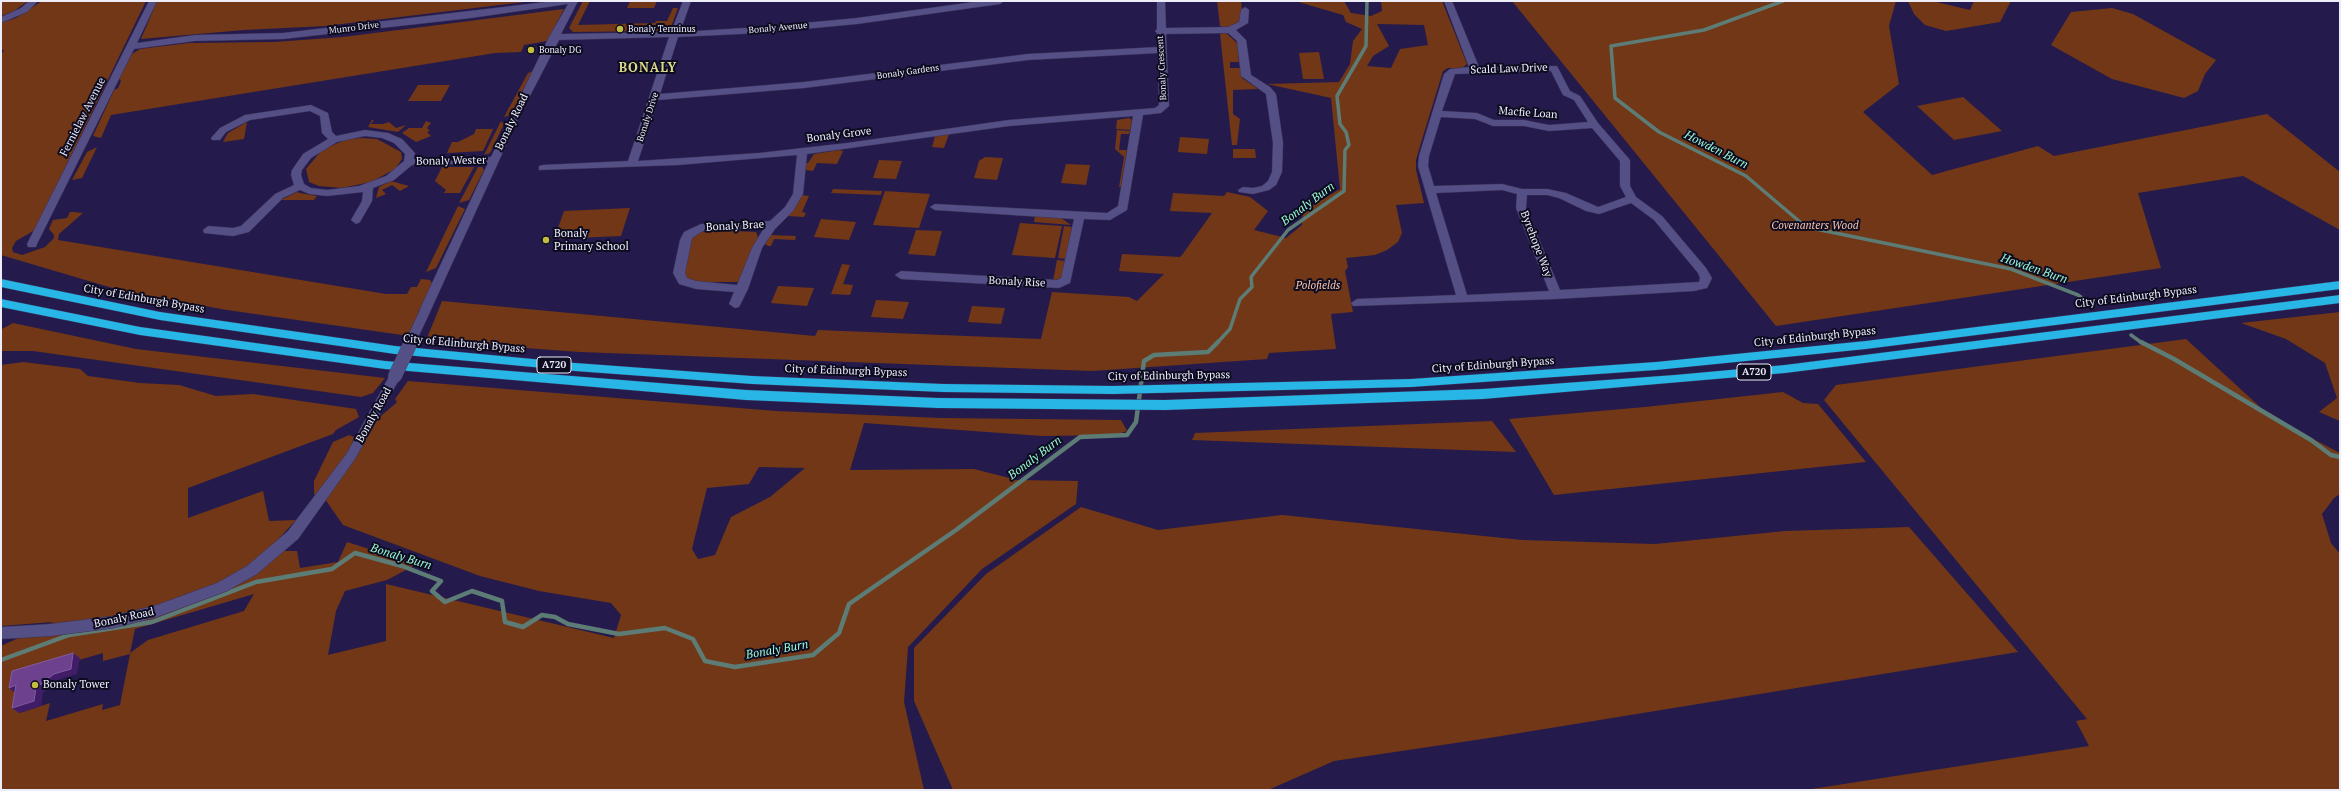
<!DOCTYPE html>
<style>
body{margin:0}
#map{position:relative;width:2341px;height:791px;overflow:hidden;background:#241b4c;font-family:"PT Serif",serif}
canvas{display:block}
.frame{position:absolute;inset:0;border:2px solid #ededfa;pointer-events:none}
</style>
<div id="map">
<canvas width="2341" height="791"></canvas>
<div class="frame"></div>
</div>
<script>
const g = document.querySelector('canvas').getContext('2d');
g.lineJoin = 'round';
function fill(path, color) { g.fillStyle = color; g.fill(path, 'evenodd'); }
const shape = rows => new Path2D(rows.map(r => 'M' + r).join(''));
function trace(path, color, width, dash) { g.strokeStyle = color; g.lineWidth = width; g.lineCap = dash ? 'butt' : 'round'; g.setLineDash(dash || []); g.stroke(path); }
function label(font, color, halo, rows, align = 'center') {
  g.font = font + ' "PT Serif",serif'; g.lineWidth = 4; g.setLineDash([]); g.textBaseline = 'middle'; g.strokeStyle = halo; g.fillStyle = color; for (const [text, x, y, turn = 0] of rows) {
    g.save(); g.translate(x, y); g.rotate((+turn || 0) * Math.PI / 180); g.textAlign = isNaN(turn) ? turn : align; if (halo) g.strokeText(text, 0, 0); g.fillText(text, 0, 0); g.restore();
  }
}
fill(shape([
 [1,1,28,1,14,11,1,16],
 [42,1,146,1,35,230,16,241,12,248,13,252,22,255,45,247,54,238,54,235,49,229,53,220,67,218,70,212,73,212,83,213,59,234,58,240,386,294,407,294,411,287,417,287,421,279,430,280,432,283,431,287,409,336,227,310,126,292,1,255,1,55,4,50,1,50,1,23,16,18],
 [157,1,533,1,325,26,244,30,141,39],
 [583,1,590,1,578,25,655,23,656,21,667,21,673,8,678,8,671,27,664,31,573,32,569,28],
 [630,1,657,1,654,8,627,8],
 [1217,1,1241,1,1242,13,1238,23,1226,28,1220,26],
 [1295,1,1344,1,1351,13,1371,16,1382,11,1381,1,1442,1,1467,64,1462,68,1448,68,1443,71,1420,146,1416,160,1416,170,1424,203,1396,205,1402,233,1398,242,1387,250,1375,255,1346,258,1348,267,1345,271,1353,312,1331,314,1336,349,1269,353,1267,359,1092,371,580,352,525,348,427,338,442,301,815,336,818,330,1041,339,1052,292,1129,297,1137,301,1164,274,1119,271,1122,254,1180,257,1182,255,1212,213,1170,211,1173,193,1224,196,1227,192,1250,197,1268,211,1254,230,1286,238,1302,225,1303,211,1340,189,1331,98,1267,84,1339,82,1350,64,1353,41,1362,29,1346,22,1343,15],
 [1377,24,1424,25,1428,45,1400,49,1391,68,1367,66,1373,56,1389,46],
 [1512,1,1896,1,1889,26,1899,84,1863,112,1932,175,2038,146,2054,156,2267,114,2340,172,2340,230,2243,176,2138,193,2161,268,1776,326],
 [1908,1,1932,1,1970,10,1974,1,2011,1,2000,22,1946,31,1925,25,1914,14],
 [2112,8,2133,14,2216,60,2205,74,2198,91,2184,98,2112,79,2051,45,2071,12],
 [564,9,547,41,524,45,521,52,495,53,111,115,101,138,93,136,114,90,118,88,121,81,119,79,132,54,140,49,189,43,274,42,343,37],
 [1225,32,1237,43,1239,62,1230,62,1230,68,1240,68,1242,78,1258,89,1233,90,1233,114,1240,119,1237,145,1232,145,1220,34],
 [1319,52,1324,79,1303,79,1299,53],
 [533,71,511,115,504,117,528,73],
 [418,85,450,85,441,101,408,101],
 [1963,97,2002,131,1954,140,1917,106],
 [1129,118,1132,120,1130,130,1116,129,1117,120],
 [372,120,374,120,371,124,383,124,389,122,396,128,406,125,398,132,368,127],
 [426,121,431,123,427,128,430,131,427,132,431,136,416,142,402,133,409,128,422,128],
 [497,121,483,151,447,153,452,142,458,142,474,134,476,129,493,129],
 [501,121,504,124,490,153,484,155],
 [247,122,244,139,223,142,228,133],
 [1117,130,1130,131,1129,134,1121,134,1119,150,1127,150,1121,187,1119,187,1124,157,1115,149],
 [949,134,944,148,932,147,935,136],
 [1180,137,1209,139,1207,154,1178,152],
 [362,138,377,139,401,152,402,159,395,169,371,182,342,188,319,186,309,182,306,169,322,150,347,139],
 [97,147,82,178,72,180,87,152],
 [1233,149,1255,149,1256,158,1233,158],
 [839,150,843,151,837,164,817,163,813,171,805,170,806,163,808,163,814,154],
 [985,157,1003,158,997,180,974,178,979,161],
 [879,160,902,161,896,179,873,178],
 [1066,164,1090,165,1086,185,1061,183],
 [442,167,474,167,460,193,444,193,446,190,435,181],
 [478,167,482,167,484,170,469,200,459,203],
 [391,181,409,186,400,191,392,185,382,190,386,194,376,198,379,187],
 [833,189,882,191,881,195,831,193],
 [885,191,930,194,919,228,873,225],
 [297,192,300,193,317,196,314,200,281,200],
 [801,195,809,196,802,212,806,213,804,217,788,216],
 [458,206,465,209,436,268,426,272],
 [630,208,621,236,554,239,564,211],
 [1035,216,1061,218,1071,225,1034,222],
 [821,219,856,222,849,240,814,237],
 [1020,223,1062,226,1055,258,1012,255],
 [1064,226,1072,227,1066,259,1058,258],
 [710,230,756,232,758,237,756,243,748,257,740,282,698,282,690,281,683,276,689,240,696,233],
 [916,230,942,231,935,256,908,254],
 [770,235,795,236,796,237,795,240,774,239,771,246,768,246,765,244],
 [1057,260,1066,261,1061,278,1053,281],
 [842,264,850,265,843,284,853,285,850,295,831,294],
 [778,286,814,288,807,306,771,303],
 [876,300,909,302,903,319,871,317],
 [972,306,1005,308,1001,324,968,322],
 [2340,312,2340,421,2319,412,2337,398,2325,363,2286,339,2241,323],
 [13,323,136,349,385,378,373,393,361,397,33,351,1,351,2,329],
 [2186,339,2271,417,2340,453,2340,494,2334,498,2322,514,2331,543,2340,554,2340,790,1805,790,2089,746,2076,721,2087,719,1824,400,1836,385],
 [23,362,80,369,88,376,140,383,179,385,216,396,253,394,356,409,359,417,336,430,333,434,188,488,188,518,263,491,269,521,296,520,267,551,297,551,300,568,338,562,347,542,417,564,387,580,345,591,336,611,328,655,386,641,386,584,614,638,621,615,611,603,539,591,480,576,343,525,325,499,375,421,395,404,397,402,395,399,408,381,776,411,940,418,1121,420,1127,431,1115,435,1042,436,864,423,850,470,974,469,1017,480,1078,481,1076,504,982,569,908,647,904,702,924,790,1,790,1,646,53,622,1,626,1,365],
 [759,467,805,468,770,497,731,517,715,555,698,559,692,549,707,488,749,484],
 [254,594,244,611,148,640,130,653,135,629],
 [103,653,103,661,130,654,120,705,102,710,103,704,46,721,50,703,20,713,79,658,79,660],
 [1783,392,1803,403,1818,404,1866,462,1554,495,1509,419,1645,407],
 [1492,421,1516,452,1192,440,1195,433],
 [349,435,354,437,351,447,318,496,314,494,314,481,333,442],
 [1081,507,1158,530,1282,515,1522,540,1655,544,1785,531,1909,527,2018,652,1489,738,1334,761,1268,790,953,790,914,701,914,648,986,574]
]), '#723716');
trace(shape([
 [1783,1,1704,30,1611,46,1615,98,1659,132,1746,176,1806,227,2011,269,2078,295,2093,306],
 [2131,335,2142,343],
 [1217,343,1230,329,1240,299,1252,287,1251,277,1288,230,1344,191,1345,150,1349,145,1346,132,1340,124,1337,96,1366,46,1367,1]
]), '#5c7c75', 3.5);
trace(shape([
 [2141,342,2174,359,2311,440,2331,455,2340,457],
 [1,660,69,635,152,622,256,582,332,569,355,553,402,566,441,581,432,591,445,602,472,591,502,601,505,622,523,627,542,615,555,617,568,624,619,634,665,628,693,639,705,661,735,667,813,655,839,633,849,604,956,530,1080,437,1127,435,1136,422,1144,361,1154,355,1208,352,1218,342]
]), '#5c7c75', 4.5);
const street = shape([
 [29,1,38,1,27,12,1,23,1,17,21,8,29,1],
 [149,1,157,1,137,43,195,35,283,33,554,1,578,1,561,34,671,32,683,1,691,1,680,32,761,27,857,18,981,1,1004,1,1000,4,857,24,761,33,678,37,660,94,804,82,1028,54,1158,47,1157,33,1155,31,1157,29,1157,1,1165,1,1166,28,1228,27,1239,22,1241,10,1245,7,1249,10,1248,23,1236,30,1246,40,1251,75,1270,87,1276,94,1283,143,1282,172,1276,185,1269,190,1253,194,1239,192,1238,190,1243,187,1253,188,1262,186,1268,181,1272,172,1273,143,1266,94,1241,76,1237,41,1228,33,1166,34,1169,106,1161,113,1143,115,1127,210,1110,220,1084,219,1070,283,1059,288,901,279,895,275,901,271,1057,280,1061,278,1074,219,935,210,930,207,935,204,1107,213,1118,206,1133,116,1009,126,807,154,803,194,793,211,775,229,762,248,748,289,739,307,735,308,729,304,734,292,696,289,679,284,673,273,680,240,684,232,701,224,770,221,785,207,793,194,797,155,678,165,539,170,539,166,543,165,628,161,669,37,559,40,518,119,429,314,421,314,419,311,488,163,412,165,394,180,373,188,372,201,360,222,356,224,351,220,362,201,363,192,327,196,309,194,300,190,283,198,249,232,233,236,204,233,203,230,208,226,233,228,241,226,275,194,294,185,291,175,292,170,303,154,328,139,322,133,320,116,310,111,250,120,226,132,220,140,212,140,211,138,220,128,245,115,311,105,328,113,332,132,336,136,365,130,388,133,402,139,415,153,414,159,491,157,549,37,568,4,471,18,283,39,195,41,134,49,37,244,36,247,28,247,27,244,149,1],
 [1158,53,1159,105,1155,108,1009,120,847,143,759,153,638,161,658,100,804,88,1028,60,1158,53],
 [365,136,382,138,394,143,405,154,404,161,386,176,359,186,327,190,311,188,304,184,301,175,302,170,311,158,337,142,365,136],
 [764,228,752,248,737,285,696,281,687,278,685,273,692,238,703,231,764,228],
 [1444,1,1452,1,1479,67,1557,66,1570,91,1580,96,1598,123,1630,160,1630,186,1636,197,1662,216,1706,268,1712,278,1707,288,1694,291,1556,299,1353,306,1351,303,1357,299,1456,295,1418,166,1419,156,1444,74,1450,69,1469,67,1444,1],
 [1551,71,1563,95,1574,100,1588,122,1549,125,1524,120,1494,120,1477,113,1442,111,1455,74,1551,71],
 [1441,117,1475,119,1493,126,1524,126,1549,131,1592,128,1620,161,1620,186,1626,197,1598,207,1566,193,1547,189,1522,189,1502,184,1434,186,1428,166,1429,156,1441,117],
 [1502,190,1517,194,1516,208,1549,291,1467,295,1436,193,1502,190],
 [1527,195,1547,195,1559,198,1586,211,1599,214,1631,203,1654,220,1698,273,1700,278,1699,282,1560,290,1526,208,1527,195],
 [395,372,401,376,355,459,298,539,257,574,227,591,157,617,113,628,51,636,1,639,1,627,51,624,113,616,157,605,217,583,247,566,288,531,313,498,347,453,391,373,395,372]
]);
const highway = shape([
 [1,279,160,312,395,346,575,363,752,376,943,384,1113,386,1411,379,1656,362,1866,341,2340,281,2340,289,1866,349,1656,370,1411,387,1113,394,943,392,752,384,575,371,395,354,160,320,1,287,1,279],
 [2340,295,2340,303,1785,373,1483,399,1165,410,938,408,746,400,385,369,140,335,1,307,1,299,140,327,385,361,746,390,938,398,1165,400,1483,389,1675,375,1785,365,2340,295]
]);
trace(street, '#3b3158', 1);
trace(highway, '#3b3158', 1);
fill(street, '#544f84');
fill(highway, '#27b6e6');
const streetBridgeFar1 = shape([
 [410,343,425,311]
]);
const streetBridge = shape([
 [395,376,411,342]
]);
trace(streetBridgeFar1, '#3b3158', 11, []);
trace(streetBridge, '#3b3158', 14, []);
trace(streetBridgeFar1, '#544f84', 10);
trace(streetBridge, '#544f84', 14);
fill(shape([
 [73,653,80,658,77,674,60,679,43,693,41,706,19,713,12,708,36,688],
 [16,685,15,693,9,688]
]), '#401d66');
const building = shape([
 [73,653,71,669,54,674,36,688,34,701,12,708,16,685,9,688,12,671,73,653]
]);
fill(building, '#6d418e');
trace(building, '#815c9f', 1);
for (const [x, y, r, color] of [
 [620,29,4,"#c2bd3f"],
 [531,50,4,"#c2bd3f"],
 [546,240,4,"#c2bd3f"],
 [35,685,4,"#c2bd3f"]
]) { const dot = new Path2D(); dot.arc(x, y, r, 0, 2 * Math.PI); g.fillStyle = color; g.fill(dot); trace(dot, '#0d0b20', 1.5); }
label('9px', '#ededfa', '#0d0b20', [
 ["Munro Drive",354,28,-7],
 ["Bonaly Avenue",778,28,-5],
 ["Bonaly Crescent",1162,68,-93],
 ["Bonaly Gardens",908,72,-8],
 ["Bonaly Drive",648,117,-72]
]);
label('9px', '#ededfa', '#0d0b20', [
 ["Bonaly Terminus",628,29],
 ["Bonaly DG",539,50]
], 'left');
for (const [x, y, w] of [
 [554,365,34],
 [1754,372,34]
]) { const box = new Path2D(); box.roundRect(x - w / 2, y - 8, w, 16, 3); g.fillStyle = '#0d0b20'; g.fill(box); trace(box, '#ededfa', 1); }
label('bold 10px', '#ededfa', null, [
 ["A720",554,365],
 ["A720",1754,372]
]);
label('11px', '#ededfa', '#0d0b20', [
 ["Scald Law Drive",1509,69,-2],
 ["Macfie Loan",1528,113,4],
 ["Fernielaw Avenue",83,117,-63],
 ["Bonaly Road",512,122,-64],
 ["Bonaly Grove",839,135,-7],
 ["Bonaly Wester",451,161,-1],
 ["Bonaly Brae",735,226,-3],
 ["Byrehope Way",1536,244,69],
 ["Bonaly Rise",1017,282,3],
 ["City of Edinburgh Bypass",2136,297,-7],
 ["City of Edinburgh Bypass",144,299,10],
 ["City of Edinburgh Bypass",1815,337,-6],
 ["City of Edinburgh Bypass",464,344,5],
 ["City of Edinburgh Bypass",1493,365,-4],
 ["City of Edinburgh Bypass",846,371,2],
 ["City of Edinburgh Bypass",1169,376,-1],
 ["Bonaly Road",374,415,-61],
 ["Bonaly Road",124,618,-12]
]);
label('italic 11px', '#fbc5ab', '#0d0b20', [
 ["Covenanters Wood",1815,226],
 ["Polofields",1318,286]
]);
label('11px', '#ededfa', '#0d0b20', [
 ["Bonaly",554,234],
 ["Primary School",554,247],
 ["Bonaly Tower",43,685]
], 'left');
label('italic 12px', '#9afbd5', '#0d0b20', [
 ["Howden Burn",1716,150,27],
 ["Bonaly Burn",1308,204,-37],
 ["Howden Burn",2034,269,19],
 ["Bonaly Burn",1035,458,-37],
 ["Bonaly Burn",401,557,17],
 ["Bonaly Burn",777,650,-10]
]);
g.letterSpacing = '1px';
label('bold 13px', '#dcda8b', '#0d0b20', [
 ["BONALY",648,68]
]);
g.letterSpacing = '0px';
</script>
